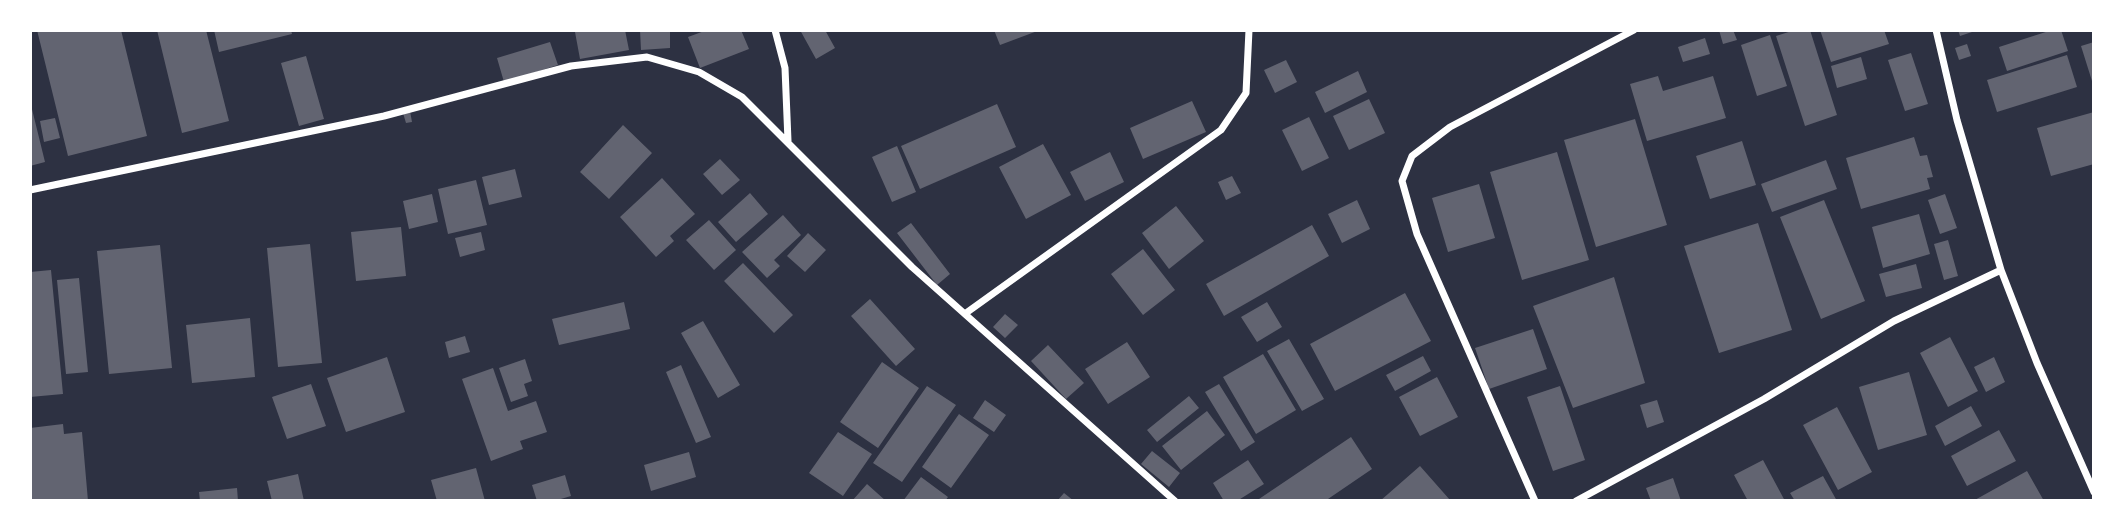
<!DOCTYPE html>
<style>
body{margin:0}
#map{position:relative;width:2124px;height:531px;overflow:hidden;background:#2d3142;font-family:Commissioner,sans-serif}
canvas{display:block}
.frame{position:absolute;inset:0;border:32px solid #fff;pointer-events:none}
</style>
<div id="map">
<canvas width="2124" height="531"></canvas>
<div class="frame"></div>
</div>
<script>
const g = document.querySelector('canvas').getContext('2d');
g.lineJoin = 'round';
function fill(path, color) { g.fillStyle = color; g.fill(path, 'evenodd'); }
const shape = rows => new Path2D(rows.map(r => 'M' + r).join(''));
function trace(path, color, width, dash) { g.strokeStyle = color; g.lineWidth = width; g.lineCap = dash ? 'butt' : 'round'; g.setLineDash(dash || []); g.stroke(path); }
fill(shape([
 [37,30,121,30,147,136,68,156],
 [157,30,206,30,229,121,182,133],
 [214,30,291,30,292,34,219,52],
 [589,30,625,30,629,50,580,59,575,32],
 [640,30,670,30,670,48,641,50],
 [707,30,741,30,749,49,700,68,688,37],
 [800,30,825,30,835,48,816,59],
 [994,30,1040,30,1000,45],
 [1719,30,1733,30,1737,40,1723,44],
 [1795,30,1810,30,1837,115,1805,126,1776,36],
 [1820,30,1884,30,1889,44,1831,62],
 [1958,30,1978,30,1960,36],
 [2052,30,2061,30,2068,51,2007,71,1999,47],
 [1770,35,1787,86,1757,96,1741,45],
 [1705,38,1710,54,1683,62,1678,47],
 [550,42,558,65,504,82,497,58],
 [2094,42,2094,81,2092,81,2081,46],
 [1967,44,1971,56,1959,60,1955,48],
 [1911,53,1928,104,1905,111,1888,60],
 [2067,55,2077,87,1997,112,1987,80],
 [306,56,324,119,299,126,281,63],
 [1861,57,1867,79,1837,88,1831,66],
 [1286,60,1297,82,1275,93,1264,70],
 [1358,71,1367,92,1325,113,1315,92],
 [1658,76,1663,91,1713,76,1726,118,1647,141,1630,84],
 [1369,99,1385,133,1349,150,1333,116],
 [30,101,45,162,30,166],
 [1192,101,1206,132,1143,159,1130,128],
 [997,104,1016,147,920,189,901,146],
 [410,111,412,122,406,123,403,113],
 [2094,112,2094,164,2051,176,2037,128],
 [1309,117,1329,158,1302,171,1282,130],
 [55,118,60,138,44,142,40,121],
 [1635,119,1667,225,1596,247,1564,140],
 [623,125,652,153,609,199,580,172],
 [1914,137,1920,156,1927,155,1933,177,1927,178,1930,189,1861,209,1846,158],
 [1742,141,1756,185,1710,199,1696,156],
 [1043,144,1071,195,1026,219,999,167],
 [897,146,916,192,892,202,872,157],
 [1110,152,1124,182,1085,201,1070,172],
 [1557,152,1589,260,1522,280,1490,172],
 [720,159,740,180,722,195,703,174],
 [1826,160,1837,189,1772,212,1761,184],
 [515,169,522,197,489,205,482,177],
 [1232,176,1241,193,1226,200,1218,182],
 [662,178,695,214,670,236,674,241,656,257,620,217],
 [476,180,487,225,448,234,438,189],
 [1479,184,1495,238,1448,252,1432,198],
 [750,193,768,214,736,242,718,222],
 [432,194,438,222,409,229,403,201],
 [1945,194,1957,228,1940,234,1928,200],
 [1357,200,1370,229,1342,243,1328,214],
 [1824,200,1865,301,1821,319,1780,217],
 [1176,206,1204,241,1169,269,1142,233],
 [1919,214,1930,254,1883,268,1872,227],
 [783,215,801,235,774,260,780,266,767,278,742,252],
 [709,220,736,250,714,270,686,240],
 [911,223,950,274,937,285,897,233],
 [1758,223,1792,330,1719,353,1684,246],
 [1312,225,1329,256,1224,316,1206,284],
 [401,227,406,276,356,281,351,232],
 [481,232,485,250,460,257,455,238],
 [808,233,826,250,805,272,787,256],
 [1948,240,1958,276,1944,280,1934,244],
 [310,244,322,363,278,367,267,248],
 [160,245,172,368,109,374,97,251],
 [1143,249,1175,290,1143,315,1111,274],
 [743,263,793,315,774,333,724,281],
 [1916,264,1922,288,1886,297,1879,274],
 [51,270,63,394,30,397,30,272],
 [1614,277,1645,383,1573,408,1533,306],
 [79,278,88,372,66,374,57,280],
 [1405,293,1431,341,1335,391,1310,344],
 [870,299,915,349,896,366,851,316],
 [624,302,630,329,559,345,552,319],
 [1267,302,1282,327,1257,342,1241,317],
 [1005,314,1018,325,1005,338,993,327],
 [250,318,255,377,192,383,186,325],
 [703,321,740,385,718,398,681,333],
 [1533,329,1547,369,1489,389,1475,348],
 [465,336,470,352,449,358,445,342],
 [1950,337,1978,391,1948,407,1920,353],
 [1289,339,1324,399,1302,411,1267,351],
 [1127,342,1150,377,1108,404,1085,369],
 [1048,345,1084,383,1066,399,1031,361],
 [1263,354,1296,410,1256,434,1223,377],
 [1423,356,1431,371,1395,391,1386,375],
 [387,357,405,412,346,432,327,378],
 [1994,357,2005,382,1986,392,1974,367],
 [525,359,532,381,524,384,528,396,511,402,499,368],
 [882,362,919,388,878,448,840,422],
 [681,365,711,437,696,443,666,372],
 [493,368,508,411,536,401,547,432,520,441,523,449,491,461,462,379],
 [1909,372,1927,435,1878,450,1859,387],
 [1437,377,1458,417,1420,436,1399,397],
 [311,384,326,426,287,439,272,397],
 [1219,384,1255,442,1241,451,1205,392],
 [927,386,956,405,902,482,873,463],
 [1560,386,1585,460,1553,471,1527,397],
 [1189,396,1199,408,1157,442,1147,430],
 [985,400,1006,415,994,432,973,418],
 [1657,400,1664,422,1647,428,1640,405],
 [1971,406,1982,426,1945,446,1935,426],
 [1837,407,1872,472,1838,490,1803,425],
 [1207,411,1225,435,1181,470,1162,446],
 [959,414,989,435,951,488,922,467],
 [63,424,64,434,82,432,88,501,30,501,30,428],
 [1999,430,2016,461,1967,486,1951,456],
 [838,432,872,454,843,496,809,473],
 [1351,437,1372,469,1328,499,1329,501,1261,501,1259,499],
 [1152,451,1180,473,1169,487,1141,464],
 [689,452,696,477,651,491,644,465],
 [1248,460,1264,484,1237,501,1224,501,1213,483],
 [1763,460,1785,501,1748,501,1734,475],
 [1420,466,1450,500,1380,501],
 [476,468,485,501,437,501,431,480],
 [2027,471,2044,501,1973,501],
 [298,474,304,501,272,501,267,481],
 [565,475,571,496,554,501,537,501,532,485],
 [1823,476,1837,501,1795,501,1790,493],
 [921,477,948,497,945,501,903,501],
 [1673,478,1681,501,1651,501,1646,488],
 [867,484,886,501,852,501],
 [237,488,238,501,200,501,199,492],
 [1064,493,1074,501,1057,501]
]), '#626471');
trace(shape([
 [775,30,785,68,788,141],
 [1936,30,1957,120,2001,270,2037,363,2094,492],
 [30,190,384,116,571,66,647,57,699,72,742,97,912,267,1175,501],
 [966,313,1221,130,1246,93,1249,30],
 [1535,501,1417,234,1402,181,1412,156,1450,127,1634,30],
 [1576,501,1764,399,1894,321,2001,270]
]), '#fff', 7);
</script>
